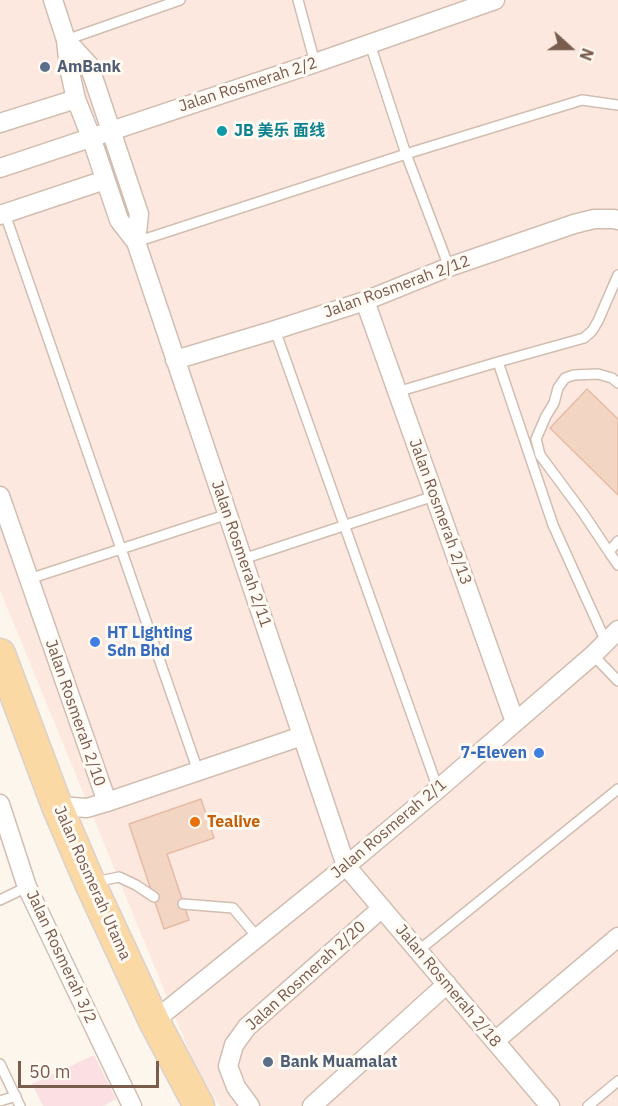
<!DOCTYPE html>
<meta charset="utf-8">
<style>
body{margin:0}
#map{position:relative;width:618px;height:1106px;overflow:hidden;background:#fdf6ec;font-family:"IBM Plex Sans",sans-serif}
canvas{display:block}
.north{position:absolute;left:540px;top:18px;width:60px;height:60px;-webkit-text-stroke:4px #fffaf3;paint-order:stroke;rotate:111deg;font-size:16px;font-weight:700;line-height:24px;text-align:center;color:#7a5c4d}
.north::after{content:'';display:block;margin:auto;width:21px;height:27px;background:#7a5c4d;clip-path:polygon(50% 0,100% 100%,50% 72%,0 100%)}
.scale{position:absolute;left:18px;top:1061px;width:141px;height:27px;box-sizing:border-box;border:3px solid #7a5c4d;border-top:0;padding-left:8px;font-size:18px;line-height:21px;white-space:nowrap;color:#7a5c4d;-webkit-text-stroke:4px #fffaf3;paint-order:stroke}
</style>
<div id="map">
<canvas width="618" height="1106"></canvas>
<div class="north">N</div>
<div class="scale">50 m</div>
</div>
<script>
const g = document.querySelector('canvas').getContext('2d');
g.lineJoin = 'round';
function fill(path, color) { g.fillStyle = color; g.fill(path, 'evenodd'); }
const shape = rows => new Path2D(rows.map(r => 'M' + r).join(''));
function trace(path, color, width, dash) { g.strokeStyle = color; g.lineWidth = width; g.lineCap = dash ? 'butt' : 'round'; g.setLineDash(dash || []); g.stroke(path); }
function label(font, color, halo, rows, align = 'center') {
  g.font = font + ' "IBM Plex Sans","Noto Sans SC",sans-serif'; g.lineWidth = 6; g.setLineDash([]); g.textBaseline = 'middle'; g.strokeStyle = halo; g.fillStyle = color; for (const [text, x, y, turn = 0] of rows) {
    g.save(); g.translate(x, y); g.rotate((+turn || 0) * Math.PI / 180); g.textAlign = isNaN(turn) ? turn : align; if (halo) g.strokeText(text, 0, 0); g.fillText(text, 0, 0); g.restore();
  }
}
fill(shape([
 [0,0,618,0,618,1106,220,1106,195,1065,0,590]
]), '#fde8e0');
fill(shape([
 [94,1055,116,1099,103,1106,43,1106,32,1084]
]), '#fbdfe3');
const building = shape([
 [587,389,618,419,618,495,550,428,587,389],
 [201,799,214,838,167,854,189,920,164,929,129,824,201,799]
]);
fill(building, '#f3d5c3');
trace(building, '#e6bba3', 1.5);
const service = shape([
 [298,0,315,63],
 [66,40,180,0],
 [370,44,406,154,449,267],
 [5,214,198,771],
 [136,242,406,154,582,100,618,105],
 [275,330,438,789],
 [498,362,553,525,606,642],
 [397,392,498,362,584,338,592,331,598,321,618,275],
 [618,541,609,552,618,565],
 [609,552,583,513,540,455,536,439,546,416,554,403,558,388,565,378,574,375,598,374,612,378,618,383],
 [243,559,434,496],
 [29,579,228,514],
 [593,655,618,681],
 [95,882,119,877,136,885,154,897],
 [0,900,27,887],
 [183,904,233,908,258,938],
 [418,951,618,789],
 [0,1064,20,1106],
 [0,1101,16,1096],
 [588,1106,618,1081]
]);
const minor = shape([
 [53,0,66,40,69,68,76,99,91,137,119,220,136,242,346,866,550,1106],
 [66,40,89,65,139,214,136,242],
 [0,123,76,99],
 [0,168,315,63,495,0],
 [0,215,105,180],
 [365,301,515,722],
 [175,360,275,330,365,301,449,267,574,224,594,219,614,219,618,220],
 [0,496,107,802],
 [0,804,27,887,132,1106],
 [57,806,87,808,107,802,302,736],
 [154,1021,346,866,438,789,593,655,618,630],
 [495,1041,618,937],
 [250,1106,236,1087,228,1066,234,1045,247,1027,382,908],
 [312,1106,447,984]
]);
const primary = shape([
 [0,654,57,806,90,883,154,1021,199,1106]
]);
trace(service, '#d1beb0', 12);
trace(minor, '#d1beb0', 21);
trace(primary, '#dad1cd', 33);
trace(service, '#fff', 9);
trace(minor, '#fff', 18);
trace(primary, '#fbd9a5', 30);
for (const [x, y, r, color] of [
 [45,67,6,"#5c6f8a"],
 [222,131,6,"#0f9aa8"],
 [95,642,6,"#3f7fe0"],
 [539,753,6,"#3f7fe0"],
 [195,822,6,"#e8710a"],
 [268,1062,6,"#5c6f8a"]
]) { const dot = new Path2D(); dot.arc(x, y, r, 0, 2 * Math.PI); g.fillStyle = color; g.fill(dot); trace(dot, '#fffaf3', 2); }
label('bold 16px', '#4e5e75', '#fffaf3', [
 ["AmBank",57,67],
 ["Bank Muamalat",280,1062]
], 'left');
label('16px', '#7a5c4d', '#fffaf3', [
 ["Jalan Rosmerah 2/2",248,85,-18],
 ["Jalan Rosmerah 2/12",397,287,-20],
 ["Jalan Rosmerah 2/13",440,512,70],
 ["Jalan Rosmerah 2/11",241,554,71],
 ["Jalan Rosmerah 2/10",75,713,71],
 ["Jalan Rosmerah 2/1",389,829,-40],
 ["Jalan Rosmerah Utama",92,883,66],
 ["Jalan Rosmerah 3/2",61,957,65],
 ["Jalan Rosmerah 2/20",306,976,-42],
 ["Jalan Rosmerah 2/18",448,986,50]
]);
label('bold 16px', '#0d838f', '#fffaf3', [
 ["JB 美乐 面线",234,131]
], 'left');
label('bold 16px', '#366cbe', '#fffaf3', [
 ["HT Lighting",107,633],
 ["Sdn Bhd",107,651],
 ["7-Eleven",527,753,"right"]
], 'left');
label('bold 16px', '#c56008', '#fffaf3', [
 ["Tealive",207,822]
], 'left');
</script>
